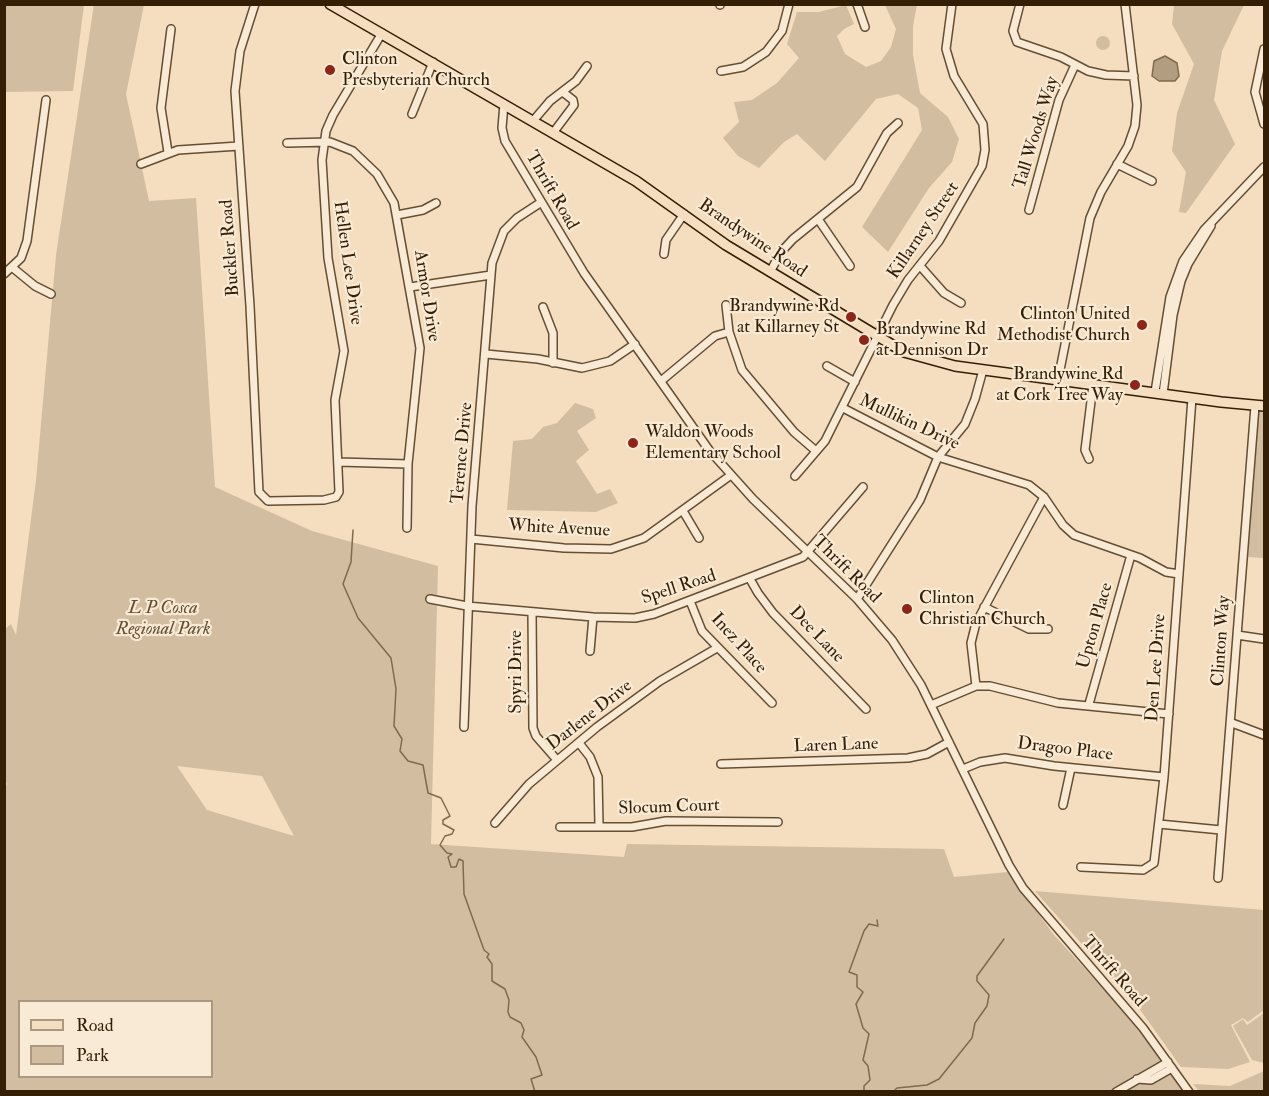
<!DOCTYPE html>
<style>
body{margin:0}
#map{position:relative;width:1269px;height:1096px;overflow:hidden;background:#f4debf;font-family:"IM FELL Double Pica",serif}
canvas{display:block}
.frame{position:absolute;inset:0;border:6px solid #341e06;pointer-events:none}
.legend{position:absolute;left:18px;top:1000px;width:195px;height:78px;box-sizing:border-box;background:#f8ead5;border:2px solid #aa9882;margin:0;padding:8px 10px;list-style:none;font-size:18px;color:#341e06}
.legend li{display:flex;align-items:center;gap:12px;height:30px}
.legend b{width:30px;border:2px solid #aa9882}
</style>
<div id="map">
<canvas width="1269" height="1096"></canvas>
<div class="frame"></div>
<ul class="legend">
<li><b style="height:8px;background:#f4debf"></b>Road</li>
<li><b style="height:16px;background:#d3bda0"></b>Park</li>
</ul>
</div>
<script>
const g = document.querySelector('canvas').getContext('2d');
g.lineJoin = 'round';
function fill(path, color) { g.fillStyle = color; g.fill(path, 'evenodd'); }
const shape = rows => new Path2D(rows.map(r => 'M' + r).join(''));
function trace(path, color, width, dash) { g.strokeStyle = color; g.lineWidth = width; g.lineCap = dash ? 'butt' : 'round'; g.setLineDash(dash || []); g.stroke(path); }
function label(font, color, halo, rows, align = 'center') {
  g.font = font + ' "IM FELL Double Pica",serif'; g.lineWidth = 4.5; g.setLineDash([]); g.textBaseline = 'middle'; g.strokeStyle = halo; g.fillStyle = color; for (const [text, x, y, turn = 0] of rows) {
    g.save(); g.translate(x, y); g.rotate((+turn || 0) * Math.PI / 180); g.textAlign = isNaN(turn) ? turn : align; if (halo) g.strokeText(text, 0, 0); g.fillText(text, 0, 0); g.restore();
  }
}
fill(shape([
 [94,4,144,5,126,94,149,201,196,198,215,487,312,531,438,566,431,844,624,857,627,844,944,849,954,877,1008,872,1054,935,1131,1019,1183,1091,5,1092,4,789,7,784,4,778,5,629,11,624,16,635,36,480,56,255],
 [177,766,262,776,294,836,207,810],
 [20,1002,212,1002,212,1076,20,1076],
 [5,5,84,5,73,91,5,92],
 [917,5,913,26,913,55,920,93,948,117,959,139,952,162,929,188,888,252,862,227,922,130,918,108,898,94,876,99,825,161,797,134,784,142,759,168,738,156,723,138,739,122,734,102,752,100,777,83,799,58,787,44,797,12,819,12,846,5,854,24,844,29,837,36,845,54,866,67,881,61,891,47,896,29,885,5],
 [1174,5,1244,5,1222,51,1214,100,1235,144,1186,213,1179,212,1186,172,1172,151,1177,113,1194,64,1172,24],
 '1096 43a7 7 0 1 1 14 0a7 7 0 1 1-14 0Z',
 [575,403,593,409,596,418,577,431,589,450,576,461,597,494,610,489,618,503,596,512,507,510,513,441,532,439,543,427,557,423],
 [1264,408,1264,558,1248,557,1259,409],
 [1035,891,1264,910,1264,1010,1248,1022,1243,1018,1231,1025,1250,1062,1228,1069,1181,1067,1141,1011],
 [1264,1013,1264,1063,1252,1060,1233,1026,1243,1019,1247,1025],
 [1264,1071,1264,1091,1199,1091,1193,1084,1230,1086]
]), '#d3bda0');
const water = shape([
 [1165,56,1177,63,1179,76,1175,81,1159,81,1152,76,1154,61,1165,56]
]);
fill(water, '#b39d80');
trace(water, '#806a4f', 1.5);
trace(shape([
 [353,530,351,562,343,584,358,618,391,658,396,689,394,726,402,739,400,751,408,761,423,765,428,793,441,798,450,816,443,820,443,824,454,830,452,834,445,836,440,845,447,853,452,854,448,857,451,867,456,867,459,859,463,861,464,894,484,950,489,954,487,957,492,964,492,981,505,989,509,1000,508,1012,510,1017,521,1023,524,1030,522,1037,536,1057,542,1075,531,1079,535,1092],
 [864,1092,864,1086,870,1080,868,1066,863,1060,869,1034,863,1028,856,1004,863,992,857,987,857,975,849,972,864,931,869,924,878,926,877,920],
 [893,1092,897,1088,927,1085,939,1079,972,1038,975,1023,987,1006,989,995,977,981,977,976,1004,939]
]), '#806a4f', 1.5);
const minor = shape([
 [255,4,240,51,235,91,250,306,259,492,268,501,324,500,336,497,339,492,335,400,344,351,328,258,322,160,326,131,333,115,382,33],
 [720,4,720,5],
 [857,4,865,27],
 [1020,4,1013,31,1017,42,1061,57,1088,71,1106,75,1134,76],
 [1264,49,1255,92,1264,124],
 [721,71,743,67,766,52,782,31,789,4],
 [504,104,502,128,505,141,584,273,709,450,753,499,857,599,892,640,921,685,1009,865,1023,888,1143,1028,1189,1092],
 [412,114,433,62],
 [533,121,550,101,576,81,587,66],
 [553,133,574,105,573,100,564,93],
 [287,143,330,142,353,151,377,174,394,203,420,348,408,464,407,528],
 [168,152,161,108,171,29],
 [141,164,178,150,239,146],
 [1117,164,1152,181],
 [1029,210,1059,100,1075,65],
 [397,215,423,210,436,203],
 [818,219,850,266],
 [664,254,666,240,684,214],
 [921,267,944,293,961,303],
 [13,268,35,286,51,294],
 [770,272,781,252,793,239,857,187,887,133,898,123],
 [4,274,21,258,27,241,46,100],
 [410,287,491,275],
 [726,305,729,332,742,370,794,432,816,451],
 [543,307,553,333,553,363],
 [486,354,538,359,582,368,610,361,635,344],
 [827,366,855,382],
 [1058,380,1090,218,1101,192,1128,146,1135,126,1137,105,1125,4],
 [661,381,715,336,729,332],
 [1155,392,1170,297,1183,261,1204,230,1264,167],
 [1163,394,1173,315,1181,281,1188,264,1211,226],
 [843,408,938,457,1029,485,1044,497,1063,525,1074,535,1140,558,1166,572,1179,574],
 [1089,459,1085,450,1093,385],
 [339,462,408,464],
 [795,476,825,441,893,305,908,280,939,241,982,166,985,150,983,124,954,76,946,49,952,4],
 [683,511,699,538],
 [471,539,564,548,611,549,644,538,731,475],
 [750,579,758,593,773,613,866,709],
 [430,599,467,606,593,617,635,618,654,614,803,557,863,487],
 [857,599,920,500,938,457,965,424,975,399,983,370],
 [690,601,702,631,772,703],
 [984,607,1029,629,1048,629],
 [532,612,533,728,536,736,557,760],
 [1237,635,1264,639],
 [590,651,593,617],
 [976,686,971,643,976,623,1044,497],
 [1089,704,1131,555],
 [931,705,976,686,990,686,1058,703,1169,714],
 [1232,723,1264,735],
 [464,727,472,506,492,263,504,231,517,218,540,203],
 [579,743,590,757,598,777,599,825],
 [721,764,908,758,927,754,949,742],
 [963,769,980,762,1005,758,1054,766,1164,777],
 [1063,805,1071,768],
 [495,823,529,784,597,727,660,681,717,648],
 [1159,824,1221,830],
 [560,827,632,827,666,821,778,822],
 [1081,867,1143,870,1154,863,1164,777,1192,398],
 [1218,878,1255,406],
 [1137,1079,1151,1080,1172,1068],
 [1116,1092,1168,1062]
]);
const major = shape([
 [330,4,636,181,726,245,904,352,955,366,1221,402,1264,406]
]);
trace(minor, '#644e34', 10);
trace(major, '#341e06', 12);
trace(minor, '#f8ead5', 7);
trace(major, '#f4debf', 9);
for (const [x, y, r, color] of [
 [330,70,6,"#8f2418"],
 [851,317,6,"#8f2418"],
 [1142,325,6,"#8f2418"],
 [864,340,6,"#8f2418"],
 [1135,385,6,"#8f2418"],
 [633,443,6,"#8f2418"],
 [907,609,6,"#8f2418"]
]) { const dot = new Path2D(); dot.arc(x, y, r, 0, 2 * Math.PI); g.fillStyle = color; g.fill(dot); trace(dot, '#f8ead5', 2); }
label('18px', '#341e06', '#f8ead5', [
 ["Clinton",342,60],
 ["Presbyterian Church",342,81],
 ["Brandywine Rd",839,307,"right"],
 ["at Killarney St",839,328,"right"],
 ["Clinton United",1130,315,"right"],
 ["Methodist Church",1130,336,"right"],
 ["Brandywine Rd",876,330],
 ["at Dennison Dr",876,351],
 ["Brandywine Rd",1123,375,"right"],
 ["at Cork Tree Way",1123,396,"right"],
 ["Waldon Woods",645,433],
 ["Elementary School",645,454],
 ["Clinton",919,599],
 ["Christian Church",919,620]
], 'left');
label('18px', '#341e06', '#f8ead5', [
 ["Tall Woods Way",1037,133,-73],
 ["Thrift Road",551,191,60],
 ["Killarney Street",924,231,-56],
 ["Brandywine Road",752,239,34],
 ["Buckler Road",231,248,-94],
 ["Hellen Lee Drive",347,263,82],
 ["Armor Drive",426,296,81],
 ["Mullikin Drive",909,423,25],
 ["Terence Drive",463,453,-85],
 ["White Avenue",559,529,3],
 ["Thrift Road",846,570,45],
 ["Spell Road",679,588,-18],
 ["Upton Place",1096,626,-74],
 ["Dee Lane",816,635,46],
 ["Clinton Way",1222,641,-86],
 ["Inez Place",738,644,48],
 ["Den Lee Drive",1157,668,-86],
 ["Spyri Drive",517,672,-90],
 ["Darlene Drive",590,716,-38],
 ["Laren Lane",836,746,-2],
 ["Dragoo Place",1065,750,7],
 ["Slocum Court",669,808,-2],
 ["Thrift Road",1113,972,49]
]);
label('italic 18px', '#644e34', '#f8ead5', [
 ["L P Cosca",163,609],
 ["Regional Park",163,630]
]);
</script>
